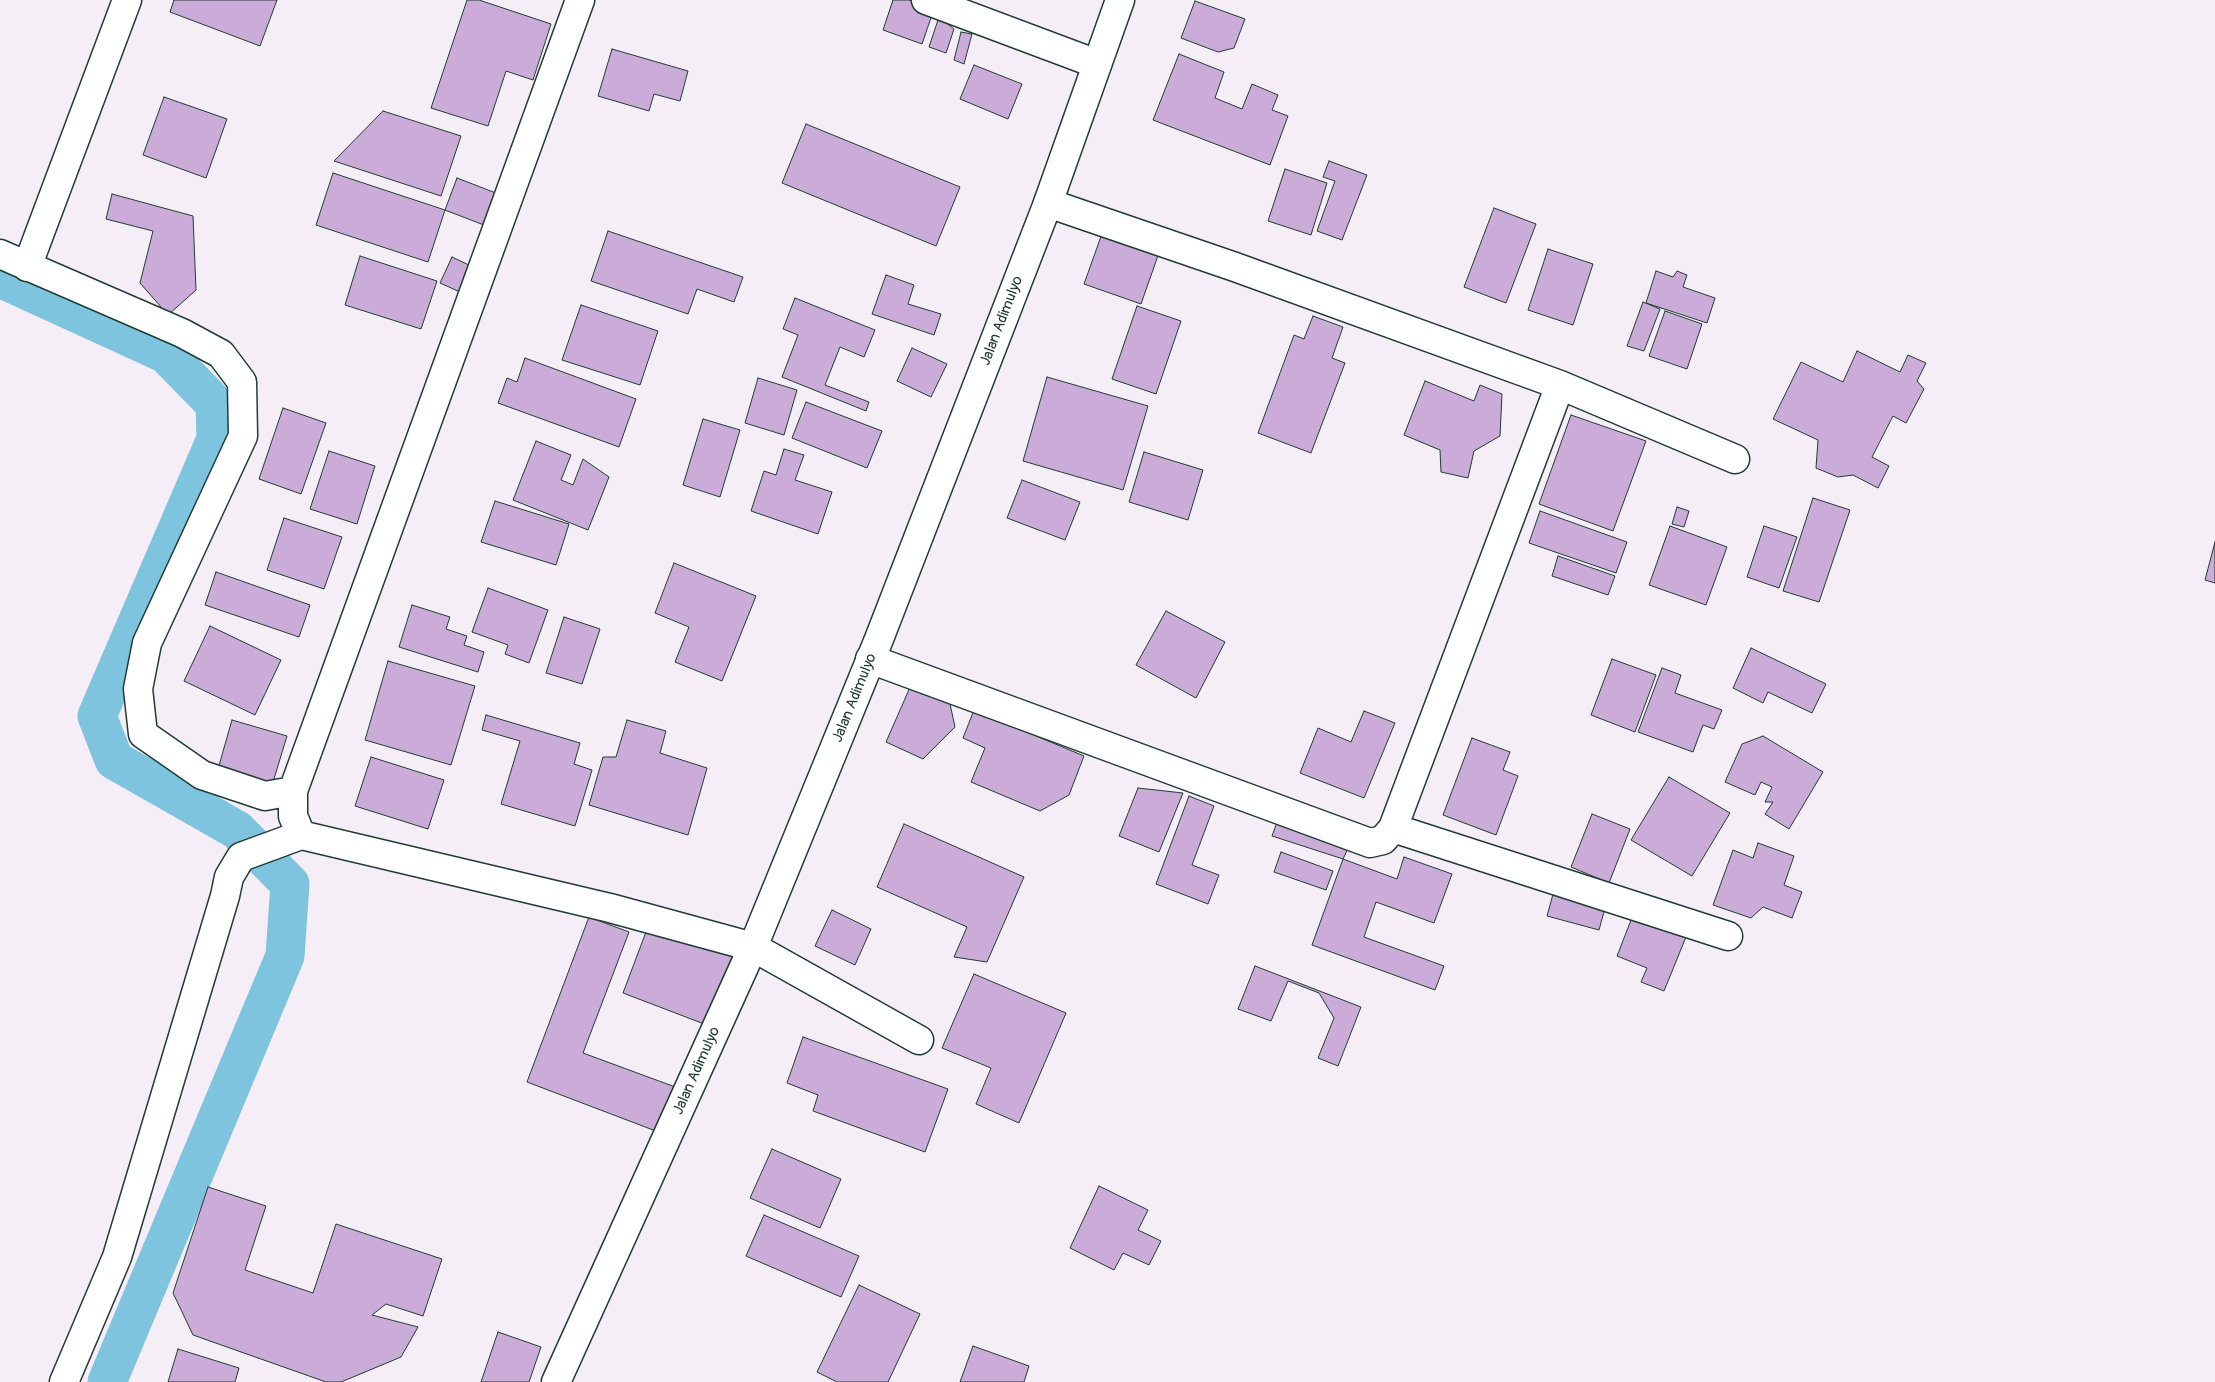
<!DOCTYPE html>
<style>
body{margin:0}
canvas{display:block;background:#f5eef7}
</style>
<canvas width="2215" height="1382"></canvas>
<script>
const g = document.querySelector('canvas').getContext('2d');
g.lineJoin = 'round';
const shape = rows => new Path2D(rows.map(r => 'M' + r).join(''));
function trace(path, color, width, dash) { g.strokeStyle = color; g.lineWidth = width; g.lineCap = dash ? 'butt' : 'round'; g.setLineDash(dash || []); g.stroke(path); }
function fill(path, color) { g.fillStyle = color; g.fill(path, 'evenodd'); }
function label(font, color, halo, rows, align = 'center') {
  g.font = font + ' Pangolin,sans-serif'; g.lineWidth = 4; g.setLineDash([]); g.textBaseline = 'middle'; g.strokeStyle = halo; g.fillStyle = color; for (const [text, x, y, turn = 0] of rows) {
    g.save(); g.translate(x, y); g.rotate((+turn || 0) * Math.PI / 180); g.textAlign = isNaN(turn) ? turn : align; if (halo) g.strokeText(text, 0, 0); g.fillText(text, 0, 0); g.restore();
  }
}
trace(shape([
 [0,278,166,354,215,404,216,439,97,716,114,760,237,830,290,884,285,956,107,1382]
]), '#7ec4df', 39);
const building = shape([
 [174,0,277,0,260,46,170,12,174,0],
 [467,0,479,0,551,24,533,80,506,71,488,126,431,108,467,0],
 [893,0,909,0,934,9,922,44,883,30,893,0],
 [1195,1,1245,19,1234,48,1218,52,1181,38,1195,1],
 [939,17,954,29,946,53,929,47,939,17],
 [961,32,972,34,964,64,954,60,961,32],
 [612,49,688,71,680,101,654,94,649,111,598,96,612,49],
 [1179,54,1224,72,1215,98,1242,109,1252,84,1278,95,1272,110,1288,116,1270,165,1153,120,1179,54],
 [974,65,1022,84,1008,119,960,99,974,65],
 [164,97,227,119,206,178,143,155,164,97],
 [383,111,461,136,441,196,334,161,383,111],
 [806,124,960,187,936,246,782,183,806,124],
 [1329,161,1367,175,1342,240,1317,231,1335,181,1323,177,1329,161],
 [1285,169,1327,183,1311,235,1268,221,1285,169],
 [333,173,445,210,428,262,316,225,333,173],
 [457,178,501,195,489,227,445,210,457,178],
 [112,194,193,216,196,290,168,315,140,283,153,231,106,219,112,194],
 [1494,208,1536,224,1506,303,1464,287,1494,208],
 [1104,228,1161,247,1141,304,1084,284,1104,228],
 [608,231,743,277,734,302,697,289,688,314,591,281,608,231],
 [1548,249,1593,264,1573,325,1528,310,1548,249],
 [360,256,437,281,421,329,345,305,360,256],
 [452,257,471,266,460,292,440,283,452,257],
 [1656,271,1673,277,1677,271,1687,275,1683,287,1715,298,1707,323,1646,303,1656,271],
 [886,275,914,285,908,304,941,314,934,335,872,314,886,275],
 [795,298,875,330,864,357,840,347,825,385,869,402,866,411,782,377,798,335,783,329,795,298],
 [1643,302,1660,309,1644,351,1627,346,1643,302],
 [581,305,658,331,640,385,562,360,581,305],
 [1137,306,1181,321,1156,394,1112,379,1137,306],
 [1665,311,1702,324,1687,369,1649,356,1665,311],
 [1313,316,1343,327,1332,358,1345,363,1311,453,1258,433,1294,335,1304,339,1313,316],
 [912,348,947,364,931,397,897,381,912,348],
 [1857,351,1900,372,1908,355,1926,363,1917,381,1924,389,1906,423,1893,416,1872,457,1889,466,1878,488,1853,475,1838,477,1816,468,1818,440,1773,419,1801,362,1843,382,1857,351],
 [525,358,636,399,619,447,498,403,507,378,517,382,525,358],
 [1047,377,1148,406,1123,490,1023,461,1047,377],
 [758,378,797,390,784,435,745,423,758,378],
 [1425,381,1474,401,1480,385,1502,394,1500,436,1474,451,1468,478,1441,472,1440,450,1404,435,1425,381],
 [806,402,882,431,867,468,792,438,806,402],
 [283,408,326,423,301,494,259,479,283,408],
 [1571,415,1646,441,1613,531,1539,504,1571,415],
 [703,419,740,430,720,497,683,485,703,419],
 [536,441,571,455,561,480,573,485,583,459,609,477,588,530,513,500,536,441],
 [784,449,804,455,795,480,832,492,818,534,751,511,764,471,776,475,784,449],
 [329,451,375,466,357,524,310,509,329,451],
 [1144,452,1203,470,1188,520,1129,502,1144,452],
 [1022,480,1080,502,1065,540,1007,518,1022,480],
 [1813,498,1850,510,1819,602,1783,591,1813,498],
 [495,501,569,524,556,565,481,542,495,501],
 [1677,507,1689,511,1684,527,1672,524,1677,507],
 [1540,511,1627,542,1616,573,1529,543,1540,511],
 [284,518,342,537,324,589,267,570,284,518],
 [1670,526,1727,547,1706,605,1649,585,1670,526],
 [1764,526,1797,537,1779,588,1747,577,1764,526],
 [2215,542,2215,583,2205,580,2215,542],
 [1558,556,1615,576,1608,595,1552,576,1558,556],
 [674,563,756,596,722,681,675,662,689,627,655,613,674,563],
 [216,572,310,605,299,637,205,605,216,572],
 [488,588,548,610,529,663,505,654,508,645,472,632,488,588],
 [412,605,450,617,446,629,467,636,464,645,484,652,478,672,399,647,412,605],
 [1166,611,1225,642,1196,698,1136,665,1166,611],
 [564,617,600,629,582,684,546,673,564,617],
 [210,626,281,660,255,715,184,681,210,626],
 [1751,648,1826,684,1812,713,1768,692,1763,703,1733,688,1751,648],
 [1612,659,1656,675,1635,732,1591,715,1612,659],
 [388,661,475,686,451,765,365,740,388,661],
 [1662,668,1681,675,1675,693,1722,710,1714,729,1703,725,1693,752,1638,732,1662,668],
 [915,676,947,690,955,727,923,759,886,742,915,676],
 [974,710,1084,756,1069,795,1040,811,971,782,985,748,963,738,974,710],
 [1364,711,1395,723,1364,798,1300,773,1318,728,1351,742,1364,711],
 [486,715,580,743,574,764,592,770,575,826,501,804,520,741,482,730,486,715],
 [232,720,287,736,270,792,216,776,232,720],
 [627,720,666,731,660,753,707,768,688,835,589,805,603,757,616,757,627,720],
 [1763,736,1823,772,1789,829,1765,814,1773,802,1765,802,1772,787,1761,782,1755,795,1725,782,1742,744,1763,736],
 [1472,738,1510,752,1503,770,1518,776,1496,835,1443,815,1472,738],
 [371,757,444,780,428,829,355,806,371,757],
 [1669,777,1730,813,1692,876,1631,840,1669,777],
 [1138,788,1183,793,1159,852,1119,836,1138,788],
 [1189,796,1214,806,1192,865,1219,875,1208,904,1156,884,1189,796],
 [1280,814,1352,840,1343,859,1272,836,1280,814],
 [1592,814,1630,829,1609,883,1571,867,1592,814],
 [904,824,1024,877,987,962,954,957,967,927,877,887,904,824],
 [1758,843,1794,856,1784,885,1802,892,1792,918,1763,907,1751,918,1713,905,1733,850,1753,858,1758,843],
 [1281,852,1333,871,1326,890,1274,872,1281,852],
 [1404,857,1452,874,1434,923,1376,902,1364,937,1444,966,1435,990,1312,945,1343,859,1397,879,1404,857],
 [1555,887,1607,901,1599,930,1547,916,1555,887],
 [832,910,871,929,855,965,815,946,832,910],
 [1633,915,1686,937,1664,991,1641,982,1647,968,1617,956,1633,915],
 [589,917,629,932,583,1053,678,1088,661,1133,527,1082,589,917],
 [671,930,739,956,712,1027,623,993,646,932,667,939,671,930],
 [1255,966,1361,1007,1338,1066,1318,1058,1334,1018,1319,993,1288,981,1271,1021,1238,1009,1255,966],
 [974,974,1066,1013,1019,1123,976,1104,991,1068,942,1048,974,974],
 [803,1037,948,1089,925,1152,813,1111,818,1095,787,1083,803,1037],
 [772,1149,841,1179,820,1228,750,1198,772,1149],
 [1099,1186,1148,1210,1138,1230,1161,1241,1149,1265,1123,1253,1114,1270,1070,1248,1099,1186],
 [208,1187,266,1206,245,1270,313,1293,336,1224,442,1259,423,1316,386,1304,372,1315,418,1327,401,1357,341,1382,326,1382,193,1335,173,1293,208,1187],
 [764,1215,859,1256,841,1297,746,1256,764,1215],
 [859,1285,920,1314,888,1382,837,1382,817,1372,859,1285],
 [498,1332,541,1347,529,1382,481,1382,498,1332],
 [973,1346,1029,1366,1024,1382,960,1382,973,1346],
 [178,1349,239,1368,235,1382,168,1382,178,1349]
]);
fill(building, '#cbacd8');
trace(building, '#1f3d34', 1);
const minor = shape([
 [926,0,1097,64],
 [1048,203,1235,267,1560,385,1735,459],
 [0,254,182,333,221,354,242,382,243,436,147,643,138,689,143,734,202,775,265,796,293,791],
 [27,267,127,0],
 [870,659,1370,843,1383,840,1393,828,1560,385],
 [1393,828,1728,936],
 [301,835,610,908,753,947,919,1040],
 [64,1382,117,1257,225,896,229,877,241,857,301,835,293,816,293,791,580,0]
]);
const tertiary = shape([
 [556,1382,753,947,879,639,1048,203,1120,0]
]);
trace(minor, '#1f3d34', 31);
trace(tertiary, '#1f3d34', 31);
trace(minor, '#fff', 28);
trace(tertiary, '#fff', 28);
label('15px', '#1f3d34', '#fff', [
 ["Jalan Adimulyo",1002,321,-69],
 ["Jalan Adimulyo",855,698,-68],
 ["Jalan Adimulyo",697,1071,-66]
]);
</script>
